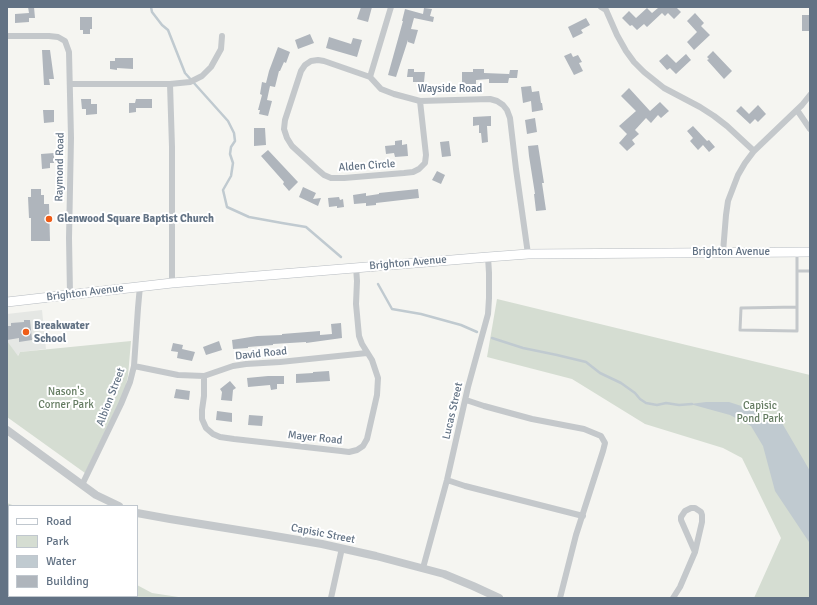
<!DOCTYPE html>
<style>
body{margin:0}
#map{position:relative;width:817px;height:605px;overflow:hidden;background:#f5f5f1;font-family:Signika,sans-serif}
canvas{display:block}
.frame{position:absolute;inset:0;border:8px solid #627284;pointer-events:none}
.legend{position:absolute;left:8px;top:505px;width:130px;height:92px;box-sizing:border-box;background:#fff;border:1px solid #c0c7ce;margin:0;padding:5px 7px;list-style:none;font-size:12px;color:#627284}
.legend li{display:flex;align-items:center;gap:8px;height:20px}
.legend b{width:20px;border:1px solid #c0c7ce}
</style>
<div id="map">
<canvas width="817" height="605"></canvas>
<div class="frame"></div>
<ul class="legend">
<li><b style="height:5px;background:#fff"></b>Road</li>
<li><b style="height:11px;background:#d5ddd2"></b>Park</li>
<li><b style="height:11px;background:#c0cad0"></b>Water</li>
<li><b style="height:11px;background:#afb5bc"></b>Building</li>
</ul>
</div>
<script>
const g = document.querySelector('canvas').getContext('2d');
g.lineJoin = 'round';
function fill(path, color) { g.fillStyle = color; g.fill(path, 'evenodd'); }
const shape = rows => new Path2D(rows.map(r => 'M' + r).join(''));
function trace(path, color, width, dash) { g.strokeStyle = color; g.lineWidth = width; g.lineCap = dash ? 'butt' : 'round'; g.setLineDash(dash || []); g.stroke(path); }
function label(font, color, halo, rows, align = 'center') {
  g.font = font + ' Signika,sans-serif'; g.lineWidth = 4; g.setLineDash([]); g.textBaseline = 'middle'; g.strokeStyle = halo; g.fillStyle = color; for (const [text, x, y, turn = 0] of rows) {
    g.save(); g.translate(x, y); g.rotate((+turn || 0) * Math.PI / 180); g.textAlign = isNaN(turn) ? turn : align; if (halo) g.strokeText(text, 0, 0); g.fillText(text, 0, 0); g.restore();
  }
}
fill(shape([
 [42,310,46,349,20,352,7,373,7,314]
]), '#e5e7e4');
fill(shape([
 [497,299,810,375,810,598,754,598,781,538,742,458,723,448,645,424,572,379,487,357],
 [7,341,18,356,20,352,131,341,128,376,125,390,85,473,7,417],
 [7,503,15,506,9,506,9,596,137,596,137,585,152,593,185,598,7,598]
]), '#d5ddd2');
fill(shape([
 [706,402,729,402,760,412,782,423,810,471,810,548,809,542,775,491,763,446,751,426,730,415,690,404]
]), '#c0cad0');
trace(shape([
 [151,7,152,12,162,25,168,30,185,73,228,121,234,133,235,141,231,147,230,154,233,163,231,176,223,190,227,207,249,217,282,223,306,227,341,257],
 [378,284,392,309,421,314,461,325,477,332],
 [492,338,523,348,557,355,586,362,600,373,621,383,635,393,640,399,646,403,657,405,666,403,679,405,692,404]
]), '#c0cad0', 2.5);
fill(shape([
 [28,7,34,7,35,18,29,18,29,22,15,23,15,14,29,13],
 [361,7,372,7,368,22,357,19],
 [657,7,676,7,681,12,674,19,668,13,665,16,662,13,647,27,644,24,637,30,632,25,630,26,622,18,629,11,636,18,647,8,652,13,658,8],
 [424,8,432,9,430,16,434,17,433,22,414,18,411,29,418,30,414,44,408,42,408,40,396,77,388,75,403,21,402,21,405,9,423,14],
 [695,13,704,23,701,26,710,35,694,50,687,42,697,32,687,21],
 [802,15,810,15,810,31,802,31],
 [80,17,92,17,92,29,90,29,90,34,83,34,83,30,80,30],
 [586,18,590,25,581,30,583,33,573,38,568,27],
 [310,34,314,43,298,49,295,40],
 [329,37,351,44,353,38,362,40,357,57,326,48],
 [278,47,290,52,286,63,284,62,280,71,279,71,275,87,270,86,267,100,272,101,268,116,259,114,260,110,258,110,262,95,260,94,262,82,266,83,269,71],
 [42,50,50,50,54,79,49,79,50,85,44,85],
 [713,51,732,71,724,79,707,60,709,59,707,57],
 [571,53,573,57,578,55,582,62,579,63,583,71,574,75,564,56],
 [667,54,676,63,686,54,691,60,676,74,670,68,667,70,659,61],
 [115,58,133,58,133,69,117,68,117,70,110,69,110,61,115,61],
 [408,69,414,69,414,72,425,72,424,82,413,82,413,77,407,77],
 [473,69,484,69,484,73,509,74,509,75,510,70,518,70,517,78,509,78,508,83,489,83,489,79,476,80,476,84,462,84,462,72,473,72],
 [531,86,532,92,539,91,541,103,542,103,543,110,532,112,531,101,523,103,521,87],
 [629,88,650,111,660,102,669,111,661,118,658,115,651,123,646,118,635,130,639,134,632,140,635,144,627,151,619,143,627,134,619,126,636,111,621,96],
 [81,99,91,99,91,104,97,104,97,114,86,115,86,109,82,109],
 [136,99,152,99,152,108,136,108,136,112,129,113,129,103,135,103],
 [758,105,766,114,758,122,755,119,750,124,736,111,741,106,749,114],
 [43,110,54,110,54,122,44,123],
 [491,116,491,126,487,126,488,142,482,143,481,133,479,133,479,125,473,126,473,117],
 [535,118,537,132,527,134,525,120],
 [693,126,707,141,709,140,715,147,709,152,703,145,698,150,690,141,693,138,687,131],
 [254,128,265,128,266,145,254,146],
 [402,140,402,145,407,144,408,156,395,157,394,153,386,154,385,146,395,145,395,141],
 [449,141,451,156,442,157,440,142],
 [538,145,544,183,542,183,546,210,536,211,534,194,535,194,529,156,528,146],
 [268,150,298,182,289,191,283,184,284,182,261,156],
 [54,153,54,163,50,163,50,168,42,169,41,154],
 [437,171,445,175,441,184,432,180],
 [303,187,316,193,313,199,321,198,318,206,299,197],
 [31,189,41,189,41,195,44,195,44,204,49,204,50,241,31,241,31,218,29,218,28,197,31,197],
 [418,189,419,198,376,203,376,205,366,206,366,203,354,204,353,195,366,193,366,196,379,194,379,193],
 [339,197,340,200,343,199,344,207,337,208,337,206,329,207,328,198],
 [24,320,30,320,32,340,19,342,19,338,7,340,7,326,11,326,11,323,24,322],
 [341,323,342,338,306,343,306,342,273,344,273,345,248,347,248,348,233,349,232,340,257,336,282,335,282,334,320,331,320,335,332,334,331,324],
 [219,341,222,350,206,355,203,347],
 [173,343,183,345,182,349,195,352,192,361,177,358,178,352,171,351],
 [329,371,330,381,296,383,296,374,313,373,313,372],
 [268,376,284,376,284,384,277,384,277,389,271,390,270,385,248,387,247,378],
 [230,381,236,388,233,390,232,401,221,400,222,392,220,389],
 [176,389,190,391,189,400,174,398],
 [217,411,232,413,232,422,216,420],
 [249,415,263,416,262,426,248,425]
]), '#afb5bc');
const secondary = shape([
 [7,302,172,283,488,257,528,254,810,252]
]);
trace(secondary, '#b6bbc0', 10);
trace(shape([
 [797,254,797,331,740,330,741,308,797,307],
 [797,271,810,271]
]), '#c4c8cb', 3);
trace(shape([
 [391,7,370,77,381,89,394,94,420,101,490,99,497,101,503,105,507,110,510,118,516,169,528,254],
 [601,7,606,10,617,35,626,51,634,62,644,72,664,88,700,107,714,116,727,126,754,151],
 [7,36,49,36,58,37,65,41,69,52,71,138,69,238,70,294],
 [370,77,324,61,318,60,311,61,305,65,301,71,285,120,284,129,287,138,292,146,317,169,324,175,331,178,344,178,404,173,413,172,419,169,425,163,426,155,420,101],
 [70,84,170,84,190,82,202,76,211,67,221,49,222,36],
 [170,84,172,147,172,283],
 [797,110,810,129],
 [723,252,726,215,728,201,738,175,745,163,754,151,802,105,810,95],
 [134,366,178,375,204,376,233,366,246,364,280,362,367,353],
 [204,376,204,396,202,410,202,419,206,428,213,434,220,437,234,439,341,451,349,452,357,450,363,446,367,439,377,395,378,378,372,360,362,344,359,336,356,304,357,281,356,267],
 [466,400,484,406,532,419,584,429,601,436,605,443,603,451,576,535,560,598],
 [447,480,465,486,583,516],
 [82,485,121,404,130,382,134,366,138,308,140,286],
 [423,568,447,480,468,387,488,314,489,298,489,273,488,257],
 [331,598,342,548],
 [673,598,680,587,695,552,702,522,702,515,701,512,695,508,691,508,685,511,681,517,681,520,695,552]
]), '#c4c8cb', 6);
trace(shape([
 [7,430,96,495,119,506],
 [137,513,170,519,263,534,322,544,376,556,444,574,473,586,499,598]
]), '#c4c8cb', 8);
trace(secondary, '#fff', 9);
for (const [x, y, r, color] of [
 [49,219,4,"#ef5c17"],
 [26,332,4,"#ef5c17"]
]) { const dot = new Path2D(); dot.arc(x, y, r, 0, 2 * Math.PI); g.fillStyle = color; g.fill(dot); trace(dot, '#fff', 1.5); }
label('11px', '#627284', '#fff', [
 ["Wayside Road",450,89],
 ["Alden Circle",367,166,-4],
 ["Raymond Road",60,167,-89],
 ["Brighton Avenue",731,252],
 ["Brighton Avenue",408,263,-5],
 ["Brighton Avenue",85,293,-7],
 ["David Road",261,354,-6],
 ["Albion Street",111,397,-69],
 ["Lucas Street",453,411,-77],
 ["Mayer Road",315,438,6],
 ["Capisic Street",323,534,11]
]);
label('bold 11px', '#627284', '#fff', [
 ["Glenwood Square Baptist Church",57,219],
 ["Breakwater",34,326],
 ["School",34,339]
], 'left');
label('11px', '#647b61', '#fff', [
 ["Nason's",66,392],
 ["Corner Park",66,405],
 ["Capisic",760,406],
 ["Pond Park",760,419]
]);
</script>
